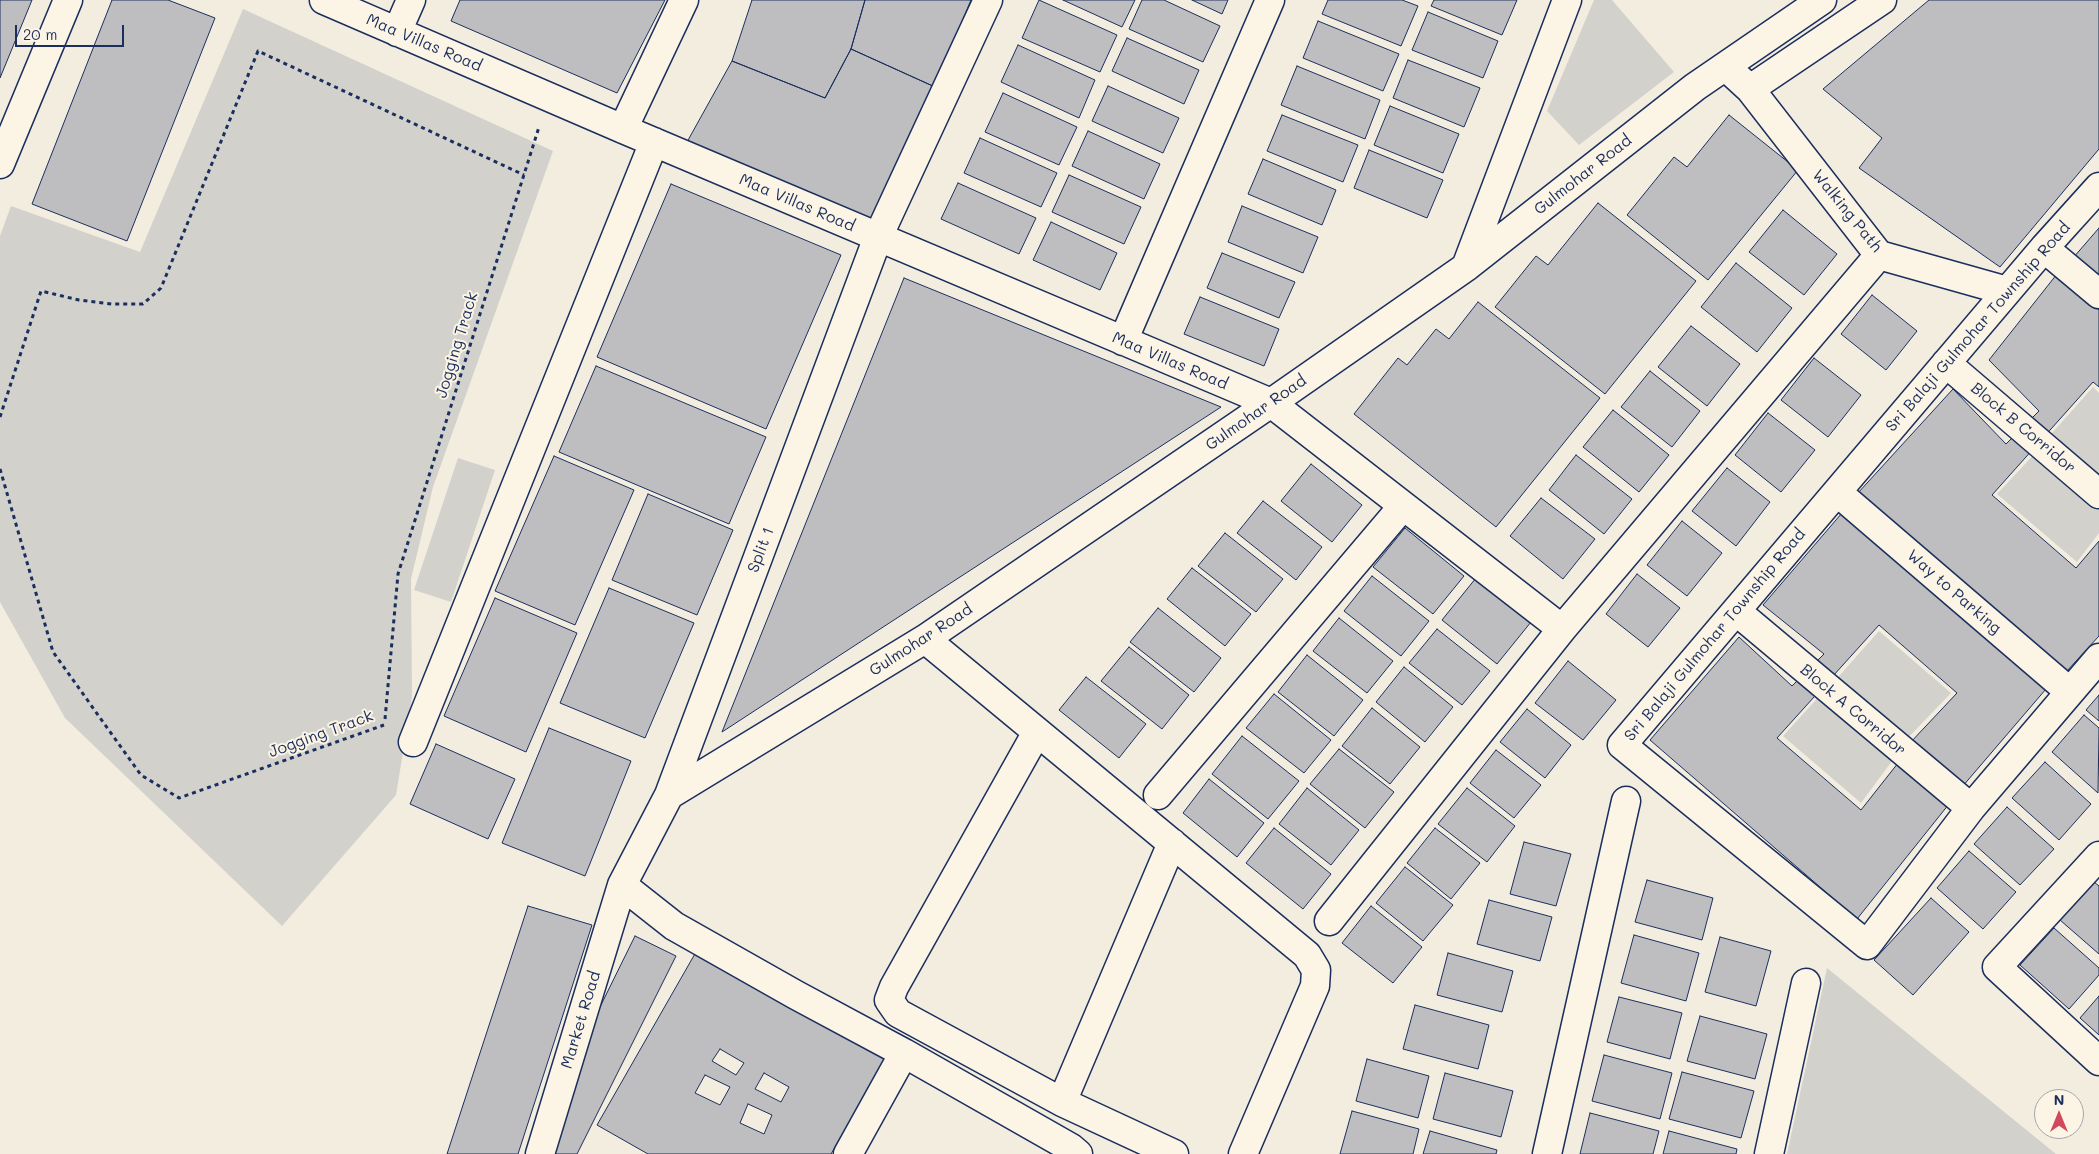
<!DOCTYPE html>
<style>
body{margin:0}
#map{position:relative;width:2099px;height:1154px;overflow:hidden;background:#f3ede0;font-family:Mali,sans-serif}
canvas{display:block}
.north{position:absolute;left:2034px;top:1089px;width:50px;height:50px;box-sizing:border-box;background:#fcf5e5;border:1px solid #a2a6af;border-radius:50%;rotate:0deg;font-size:14px;font-weight:700;line-height:20px;text-align:center;color:#1b2f5e}
.north::after{content:'';display:block;margin:auto;width:18px;height:22px;background:#d1495b;clip-path:polygon(50% 0,100% 100%,50% 72%,0 100%)}
.scale{position:absolute;left:15px;top:25px;width:109px;height:22px;box-sizing:border-box;border:2px solid #1b2f5e;border-top:0;padding-left:6px;font-size:15px;line-height:18px;white-space:nowrap;color:#1b2f5e;-webkit-text-stroke:4px #fcf5e5;paint-order:stroke}
</style>
<div id="map">
<canvas width="2099" height="1154"></canvas>
<div class="north">N</div>
<div class="scale">20 m</div>
</div>
<script>
const g = document.querySelector('canvas').getContext('2d');
g.lineJoin = 'round';
function fill(path, color) { g.fillStyle = color; g.fill(path, 'evenodd'); }
const shape = rows => new Path2D(rows.map(r => 'M' + r).join(''));
function trace(path, color, width, dash) { g.strokeStyle = color; g.lineWidth = width; g.lineCap = dash ? 'butt' : 'round'; g.setLineDash(dash || []); g.stroke(path); }
function label(font, color, halo, rows, align = 'center') {
  g.font = font + ' Mali,sans-serif'; g.lineWidth = 4; g.setLineDash([]); g.textBaseline = 'middle'; g.strokeStyle = halo; g.fillStyle = color; for (const [text, x, y, turn = 0] of rows) {
    g.save(); g.translate(x, y); g.rotate((+turn || 0) * Math.PI / 180); g.textAlign = isNaN(turn) ? turn : align; if (halo) g.strokeText(text, 0, 0); g.fillText(text, 0, 0); g.restore();
  }
}
fill(shape([
 [1594,0,1612,0,1674,72,1579,145,1547,111],
 [243,9,553,151,433,487,411,579,412,697,396,795,282,926,65,718,0,602,0,236,11,206,140,252],
 [2093,387,2099,393,2099,486,2045,441],
 [2039,449,2099,500,2099,533,2077,562,1997,494],
 [458,458,495,470,451,602,414,590],
 [1879,631,1951,693,1904,742,1832,684],
 [1824,691,1898,753,1861,803,1783,736],
 [1827,968,2056,1154,1787,1154]
]), '#d3d1cc');
const building = shape([
 [0,0,32,0,0,78,0,0],
 [112,0,168,0,215,18,127,241,32,204,112,0],
 [460,0,665,0,617,93,451,21,460,0],
 [752,0,865,0,851,49,825,98,732,61,752,0],
 [865,0,971,0,935,87,851,49,865,0],
 [1039,0,1117,35,1100,72,1022,38,1039,0],
 [1063,0,1135,0,1122,27,1063,0],
 [1142,0,1164,0,1220,26,1203,62,1129,29,1142,0],
 [1192,0,1228,0,1222,14,1192,0],
 [1328,0,1402,0,1418,6,1401,46,1322,14,1328,0],
 [1434,0,1517,0,1502,35,1431,6,1434,0],
 [1929,0,2099,0,2099,149,2000,267,1859,168,1882,138,1823,89,1929,0],
 [1428,12,1498,41,1483,78,1412,50,1428,12],
 [1318,21,1399,54,1383,91,1303,58,1318,21],
 [1127,38,1199,70,1184,104,1112,71,1127,38],
 [1018,45,1095,80,1079,118,1001,82,1018,45],
 [851,49,935,87,875,228,687,142,732,61,825,98,851,49],
 [1408,60,1480,88,1464,127,1393,98,1408,60],
 [1297,66,1380,100,1365,139,1281,105,1297,66],
 [1108,86,1179,118,1163,153,1092,121,1108,86],
 [1003,93,1077,127,1059,165,985,132,1003,93],
 [1390,106,1459,134,1443,173,1374,145,1390,106],
 [1282,115,1358,145,1343,182,1267,151,1282,115],
 [1729,115,1798,170,1708,280,1627,215,1674,157,1687,167,1729,115],
 [1088,131,1160,164,1144,199,1072,166,1088,131],
 [980,138,1057,173,1041,207,964,173,980,138],
 [1369,150,1443,180,1427,218,1354,188,1369,150],
 [1263,159,1336,190,1322,225,1248,194,1263,159],
 [1069,175,1141,207,1124,244,1052,212,1069,175],
 [958,183,1036,218,1019,254,941,219,958,183],
 [671,184,841,255,766,429,597,357,671,184],
 [1598,203,1696,281,1605,394,1495,307,1536,256,1548,265,1598,203],
 [1242,206,1318,237,1303,273,1228,242,1242,206],
 [1783,210,1837,254,1804,295,1749,252,1783,210],
 [1051,222,1117,253,1100,290,1033,260,1051,222],
 [2099,228,2099,280,2073,258,2099,228],
 [1222,253,1295,282,1279,318,1207,288,1222,253],
 [1736,263,1792,308,1757,352,1701,307,1736,263],
 [2057,274,2099,310,2099,387,2093,382,1992,495,2076,568,2099,541,2099,636,2066,672,1857,494,1953,389,2006,444,2039,411,1989,360,2057,274],
 [904,278,1221,407,722,732,904,278],
 [1872,295,1917,331,1886,370,1841,334,1872,295],
 [1200,297,1279,329,1264,366,1184,334,1200,297],
 [1478,302,1600,398,1496,527,1354,414,1398,358,1407,365,1436,329,1449,339,1478,302],
 [1691,326,1740,364,1707,406,1658,367,1691,326],
 [1814,358,1861,395,1828,437,1781,400,1814,358],
 [596,366,766,437,729,524,559,452,596,366],
 [1650,371,1700,411,1672,447,1621,407,1650,371],
 [1613,410,1669,455,1639,492,1583,447,1613,410],
 [1768,413,1815,450,1781,492,1735,455,1768,413],
 [1576,455,1632,499,1604,534,1549,490,1576,455],
 [554,456,634,490,575,625,495,591,554,456],
 [1311,464,1362,505,1332,542,1281,501,1311,464],
 [1727,468,1770,502,1736,546,1692,511,1727,468],
 [648,494,733,530,697,615,612,580,648,494],
 [1541,498,1595,539,1563,579,1510,536,1541,498],
 [1263,501,1322,547,1296,580,1237,533,1263,501],
 [1842,513,2046,689,1962,787,1909,744,1957,693,1879,625,1777,738,1861,810,1902,758,1953,799,1857,919,1650,740,1739,637,1792,686,1824,654,1763,605,1842,513],
 [1682,521,1722,553,1687,596,1647,565,1682,521],
 [1405,528,1464,576,1433,614,1373,567,1405,528],
 [1225,533,1283,579,1256,612,1198,566,1225,533],
 [1192,568,1251,614,1225,646,1167,599,1192,568],
 [1637,574,1680,608,1648,647,1606,614,1637,574],
 [1372,576,1429,621,1401,656,1344,611,1372,576],
 [1476,578,1531,622,1497,664,1442,620,1476,578],
 [609,588,694,623,645,738,560,703,609,588],
 [495,598,577,633,526,752,444,716,495,598],
 [1158,608,1221,658,1194,692,1130,642,1158,608],
 [1339,618,1393,661,1367,693,1313,651,1339,618],
 [1437,629,1490,671,1462,705,1409,663,1437,629],
 [1129,647,1189,695,1162,729,1101,681,1129,647],
 [1307,655,1363,700,1334,736,1278,692,1307,655],
 [1568,661,1616,700,1583,740,1535,703,1568,661],
 [1404,667,1453,707,1425,742,1376,702,1404,667],
 [1086,677,1146,724,1119,758,1059,710,1086,677],
 [1274,694,1331,740,1304,773,1246,728,1274,694],
 [2099,695,2099,721,2086,710,2099,695],
 [1372,708,1420,747,1390,784,1342,746,1372,708],
 [1527,709,1571,745,1545,778,1500,742,1527,709],
 [2084,715,2099,728,2098,793,2052,752,2084,715],
 [549,728,631,761,585,876,502,843,549,728],
 [1242,736,1299,781,1268,819,1212,774,1242,736],
 [436,744,515,779,488,839,410,804,436,744],
 [1339,749,1394,792,1365,828,1310,784,1339,749],
 [1496,750,1541,785,1514,818,1470,783,1496,750],
 [2045,762,2091,804,2059,840,2012,798,2045,762],
 [1209,779,1264,823,1237,857,1183,813,1209,779],
 [1307,788,1359,830,1331,865,1279,824,1307,788],
 [1467,788,1515,826,1487,862,1438,824,1467,788],
 [2007,807,2054,849,2020,885,1974,844,2007,807],
 [1274,828,1331,874,1303,909,1246,863,1274,828],
 [1435,828,1480,863,1451,899,1407,863,1435,828],
 [1524,842,1571,854,1556,906,1510,894,1524,842],
 [1969,851,2016,892,1983,929,1937,888,1969,851],
 [1405,867,1453,905,1423,941,1376,903,1405,867],
 [1647,880,1713,898,1702,940,1635,922,1647,880],
 [2094,882,2099,886,2099,954,2060,920,2094,882],
 [1931,898,1969,932,1913,995,1874,960,1931,898],
 [1489,900,1552,917,1540,961,1477,944,1489,900],
 [528,906,592,925,518,1154,447,1154,528,906],
 [1371,906,1422,947,1393,983,1342,943,1371,906],
 [2054,928,2099,968,2099,975,2069,1009,2020,965,2054,928],
 [1634,935,1699,953,1686,1001,1621,983,1634,935],
 [635,936,676,956,577,1154,540,1154,562,1084,635,936],
 [1720,937,1771,951,1756,1006,1705,992,1720,937],
 [696,952,885,1059,831,1154,648,1154,597,1125,696,952],
 [720,1049,744,1063,736,1075,712,1061,720,1049],
 [764,1073,789,1087,781,1102,755,1089,764,1073],
 [705,1075,730,1087,720,1105,695,1093,705,1075],
 [748,1104,772,1115,764,1134,740,1123,748,1104],
 [1448,953,1513,971,1502,1012,1437,995,1448,953],
 [2099,996,2099,1035,2080,1018,2099,996],
 [1619,997,1682,1013,1670,1059,1607,1042,1619,997],
 [1415,1005,1489,1025,1478,1069,1403,1049,1415,1005],
 [1700,1016,1767,1034,1755,1079,1687,1061,1700,1016],
 [1604,1055,1672,1073,1660,1119,1592,1101,1604,1055],
 [1367,1059,1429,1076,1418,1118,1356,1101,1367,1059],
 [1682,1072,1754,1091,1741,1138,1669,1119,1682,1072],
 [1445,1073,1513,1091,1501,1137,1433,1119,1445,1073],
 [1352,1111,1419,1129,1413,1154,1340,1154,1352,1111],
 [1590,1113,1659,1131,1653,1154,1580,1154,1590,1113],
 [1430,1131,1497,1150,1496,1154,1423,1154,1430,1131],
 [1669,1131,1737,1149,1736,1154,1663,1154,1669,1131]
]);
fill(building, '#bebec0');
trace(building, '#1b2f5e', 1);
const minor = shape([
 [324,0,623,129,1271,403,1562,629],
 [397,32,411,0],
 [1726,67,1750,89,1879,255,2007,291],
 [1750,89,1882,0],
 [623,129,684,0],
 [0,164,68,0],
 [2099,187,2044,248,1622,745,1867,945,1971,808,2099,658],
 [2044,248,2099,294],
 [1466,267,1567,0],
 [1123,341,1270,0],
 [1946,363,2099,494],
 [1837,492,2070,692],
 [1736,611,1971,808],
 [925,639,1307,955,1316,970,1315,986,1243,1154],
 [1037,732,894,987,889,1000,898,1013,1062,1102,1174,1154],
 [413,742,654,142],
 [669,795,925,639,1271,403,1466,267,1695,87,1822,0],
 [1158,795,1403,506],
 [2099,856,1997,967,2099,1061],
 [622,885,674,926,796,995,904,1053,1071,1148,1078,1154],
 [1329,921,1562,629,1879,255],
 [1062,1102,1172,843],
 [540,1154,622,885,669,795,878,237,988,0],
 [848,1154,904,1053],
 [1547,1154,1626,801],
 [1769,1154,1806,983]
]);
trace(minor, '#1b2f5e', 31);
trace(shape([
 [0,417,41,291,79,300,112,304,143,304,161,288,258,51,524,175],
 [0,469,53,652,141,775,179,798,384,725],
 [385,719,398,574,539,127]
]), '#1b2f5e', 3, [4, 4]);
trace(minor, '#fcf5e5', 28);
label('16px', '#1b2f5e', '#fcf5e5', [
 ["Maa Villas Road",424,43,23],
 ["Gulmohar Road",1583,175,-38],
 ["Maa Villas Road",797,203,23],
 ["Walking Path",1847,211,51],
 ["Sri Balaji Gulmohar Township Road",1978,327,-49],
 ["Jogging Track",457,345,-73],
 ["Maa Villas Road",1170,361,23],
 ["Gulmohar Road",1256,413,-35],
 ["Block B Corridor",2023,428,40],
 ["Split 1",761,550,-69],
 ["Way to Parking",1954,592,41],
 ["Sri Balaji Gulmohar Township Road",1715,635,-50],
 ["Gulmohar Road",921,640,-33],
 ["Block A Corridor",1853,710,40],
 ["Jogging Track",321,734,-20],
 ["Market Road",581,1020,-73]
]);
</script>
